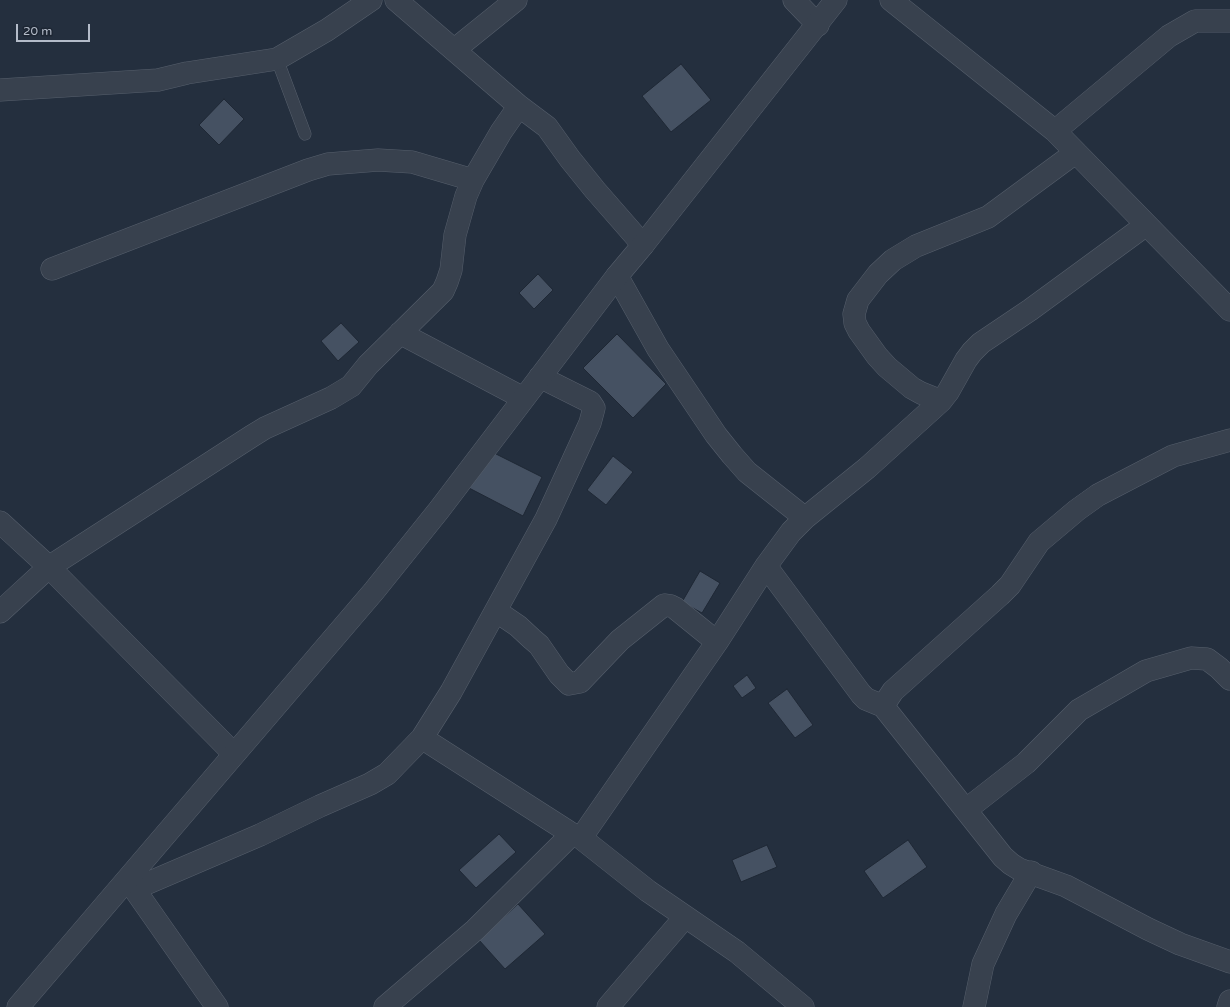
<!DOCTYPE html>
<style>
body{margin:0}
#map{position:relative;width:1230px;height:1007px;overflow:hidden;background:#242f3e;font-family:"Varela Round",sans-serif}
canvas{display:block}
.scale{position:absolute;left:16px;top:24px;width:74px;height:18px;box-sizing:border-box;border:2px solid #b4bcc9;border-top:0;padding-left:5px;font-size:12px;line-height:14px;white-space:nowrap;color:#b4bcc9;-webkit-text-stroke:3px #1d2633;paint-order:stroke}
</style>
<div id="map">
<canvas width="1230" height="1007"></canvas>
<div class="scale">20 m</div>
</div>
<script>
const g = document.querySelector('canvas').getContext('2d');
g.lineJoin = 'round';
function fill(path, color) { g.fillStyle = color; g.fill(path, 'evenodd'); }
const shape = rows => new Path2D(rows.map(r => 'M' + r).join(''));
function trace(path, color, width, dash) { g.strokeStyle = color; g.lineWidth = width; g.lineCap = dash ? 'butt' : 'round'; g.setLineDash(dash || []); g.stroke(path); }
const building = shape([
 [681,64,711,100,671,132,642,96,681,64],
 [224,99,244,119,219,145,199,125,224,99],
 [538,274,553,290,534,309,519,293,538,274],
 [341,323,359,342,338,361,321,341,341,323],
 [617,334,666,384,633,418,583,368,617,334],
 [488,450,542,477,523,516,469,488,488,450],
 [613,456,633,472,606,505,587,490,613,456],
 [700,571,720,583,702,613,682,602,700,571],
 [747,675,756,688,742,698,733,686,747,675],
 [787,689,813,725,795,738,768,703,787,689],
 [499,834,516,852,476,888,459,870,499,834],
 [908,840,927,867,883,898,864,871,908,840],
 [767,845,777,867,741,882,732,860,767,845],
 [518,904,545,934,505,969,479,940,518,904]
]);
fill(building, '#455162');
trace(building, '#1f2835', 1);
const service = shape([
 [277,59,305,134]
]);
const minor = shape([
 [396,0,519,106,547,127,570,159,595,190,643,245],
 [794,0,818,25],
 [891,0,1055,131,1230,310],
 [454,50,516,0],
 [0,90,158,80,187,73,277,59,327,30,371,0],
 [1055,131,1169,36,1195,21,1230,21],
 [52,269,308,170,328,164,378,160,412,162,473,180],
 [617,276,658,349,716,435,732,455,747,472,805,518],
 [400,333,523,398],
 [941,401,921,393,912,388,887,367,877,356,859,331,855,323,854,314,858,300,878,274,893,260,916,246,988,217,1075,153],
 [0,522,49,567,234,754],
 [766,566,861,694,866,699,883,706,1003,857,1011,864,1019,869,1066,886,1148,929,1180,944,1230,962],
 [496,611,518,626,532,639,539,645,559,674,569,684,580,682,620,640,664,605,671,606,675,608,717,642],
 [0,612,49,567,252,436,265,428,331,398,351,386,368,365,443,291,447,282,451,270,455,235,466,196,473,180,501,132,519,106],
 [883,706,893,691,1000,595,1010,585,1039,542,1077,510,1098,495,1173,456,1230,440],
 [422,738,572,834,581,838,648,891,737,952,803,1007],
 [967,809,1026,763,1079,710,1146,671,1191,658,1207,659,1219,668,1230,679],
 [581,838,717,642,766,566,791,532,805,518,867,468,941,401,948,392,966,360,972,352,981,343,1030,310,1146,225],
 [128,880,217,1007],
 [134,889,260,835,320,806,370,784,387,774,422,738,451,692,546,519,590,423,594,408,590,402,540,377],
 [385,1007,475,930,572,834],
 [608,1007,685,917],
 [974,1007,983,964,1006,914,1031,872],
 [1228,1007,1230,1001]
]);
const tertiary = shape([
 [18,1007,374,591,439,510,617,276,643,245,836,0]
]);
trace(service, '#565f6c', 13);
trace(minor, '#565f6c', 23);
trace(tertiary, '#565f6c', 23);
trace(service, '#38414e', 12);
trace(minor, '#38414e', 22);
trace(tertiary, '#38414e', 22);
</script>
